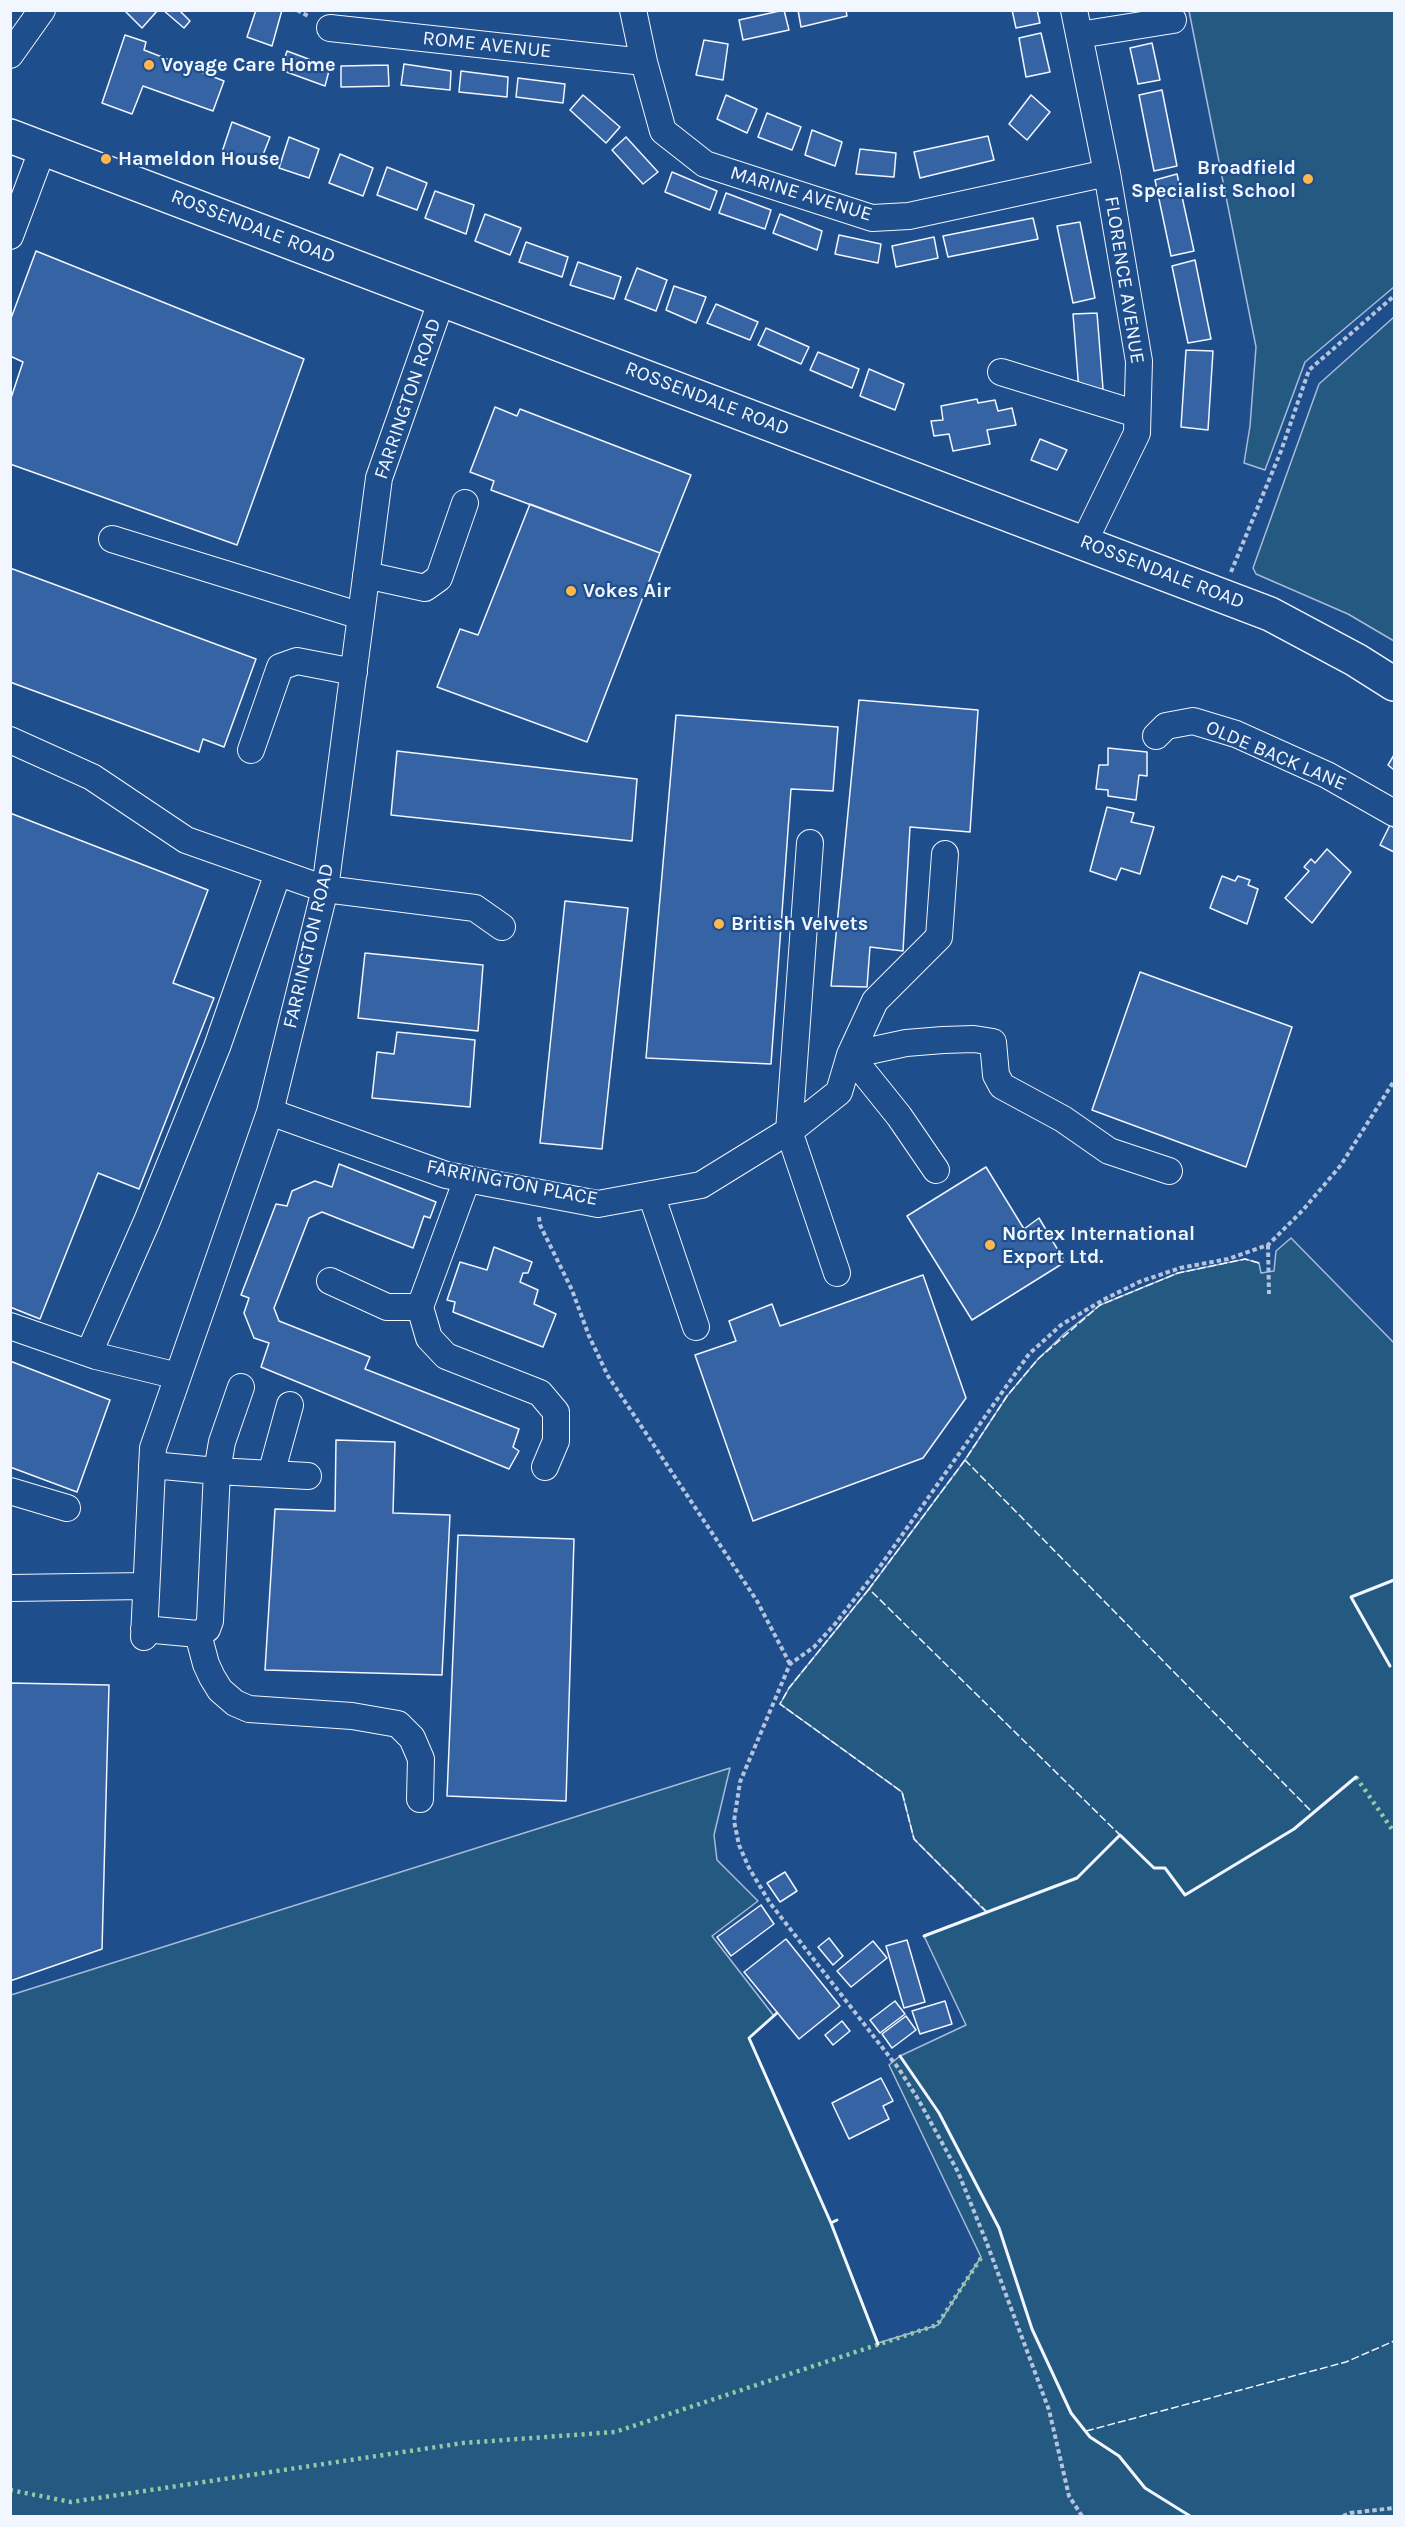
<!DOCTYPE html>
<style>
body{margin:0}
#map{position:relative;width:1405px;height:2527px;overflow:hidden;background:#1f4e8c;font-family:Karla,sans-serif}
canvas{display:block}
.frame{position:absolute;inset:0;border:12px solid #f2f6ff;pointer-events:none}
</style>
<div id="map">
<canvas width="1405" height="2527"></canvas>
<div class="frame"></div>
</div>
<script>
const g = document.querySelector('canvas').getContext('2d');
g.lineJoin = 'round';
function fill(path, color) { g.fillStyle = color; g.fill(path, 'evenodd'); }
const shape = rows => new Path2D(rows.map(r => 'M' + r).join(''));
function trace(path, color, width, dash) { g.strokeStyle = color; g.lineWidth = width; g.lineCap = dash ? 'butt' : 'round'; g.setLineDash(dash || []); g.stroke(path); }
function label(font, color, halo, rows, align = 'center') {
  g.font = font + ' Karla,sans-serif'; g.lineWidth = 4.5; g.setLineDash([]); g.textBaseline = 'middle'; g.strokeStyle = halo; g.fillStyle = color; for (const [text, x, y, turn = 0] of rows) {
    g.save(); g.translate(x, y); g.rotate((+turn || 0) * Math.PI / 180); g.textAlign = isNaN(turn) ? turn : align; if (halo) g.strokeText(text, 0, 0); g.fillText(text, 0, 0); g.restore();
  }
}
const green = shape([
 [1189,11,1394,11,1394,287,1305,362,1265,470,1244,463,1250,426,1256,347,1189,11],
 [1394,317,1394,641,1348,614,1256,574,1253,568,1319,384,1394,317],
 [1291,1238,1394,1343,1394,2516,11,2516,11,1995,730,1768,714,1835,717,1860,758,1901,712,1936,774,2016,749,2038,831,2223,878,2343,938,2325,981,2257,889,2065,900,2056,966,2025,924,1936,986,1912,914,1839,902,1792,780,1704,789,1688,869,1589,965,1460,1007,1396,1038,1359,1065,1333,1100,1305,1178,1273,1245,1259,1259,1263,1261,1273,1274,1271,1276,1251,1291,1238]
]);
fill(green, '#245a82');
trace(green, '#a8bbd7', 1.5);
const building = shape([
 [124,10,158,10,142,28,124,10],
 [163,10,179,10,190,21,184,28,163,10],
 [256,10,282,10,272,46,247,37,256,10],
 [784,10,789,30,743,40,739,20,784,10],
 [798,10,846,10,847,16,801,27,798,10],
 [1012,10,1037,10,1040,23,1016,28,1012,10],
 [1041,33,1050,72,1026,77,1019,38,1041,33],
 [125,35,146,42,144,50,224,81,213,111,143,86,132,114,102,103,125,35],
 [704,40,728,44,723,80,696,75,704,40],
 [1152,43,1160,80,1138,84,1130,48,1152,43],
 [287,51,330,67,325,86,281,70,287,51],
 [404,64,451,71,450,90,401,85,404,64],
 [388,65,389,86,341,87,341,66,388,65],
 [461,71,508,77,507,97,459,92,461,71],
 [518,78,565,84,563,103,516,97,518,78],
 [1162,90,1177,166,1154,171,1139,95,1162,90],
 [583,95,620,127,606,143,570,110,583,95],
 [726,95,757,109,747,133,717,119,726,95],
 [1031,95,1050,112,1027,140,1009,124,1031,95],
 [767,113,801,127,792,150,758,137,767,113],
 [232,122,270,137,259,165,222,152,232,122],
 [812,130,842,142,835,166,805,155,812,130],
 [988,136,994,160,920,178,914,152,988,136],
 [289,137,319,149,309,178,279,168,289,137],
 [626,137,658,172,643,184,612,150,626,137],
 [860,149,896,153,894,177,856,174,860,149],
 [340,154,373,168,363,196,329,183,340,154],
 [387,167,427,183,417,210,377,195,387,167],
 [672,172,717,191,710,210,665,192,672,172],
 [1177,174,1194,251,1171,256,1155,180,1177,174],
 [435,191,474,205,466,234,425,218,435,191],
 [726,193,771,210,765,229,719,213,726,193],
 [485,214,521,228,510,255,475,241,485,214],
 [780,214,822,231,817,250,773,233,780,214],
 [1033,218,1038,239,948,257,943,236,1033,218],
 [1080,222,1095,298,1073,303,1057,226,1080,222],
 [839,235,881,244,878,263,835,254,839,235],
 [934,237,938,258,896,267,892,246,934,237],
 [526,242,568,257,562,277,519,262,526,242],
 [36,251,304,359,237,545,10,464,10,401,23,362,10,356,10,321,36,251],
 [1195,260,1211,339,1188,343,1172,266,1195,260],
 [578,262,621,277,614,299,570,285,578,262],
 [637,268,667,280,656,311,625,299,637,268],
 [674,286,706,297,696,323,666,310,674,286],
 [716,304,758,322,750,340,707,323,716,304],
 [1097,313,1103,389,1079,391,1073,314,1097,313],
 [766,328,809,347,801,364,758,345,766,328],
 [1186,350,1213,351,1208,430,1181,427,1186,350],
 [818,352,859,369,852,388,810,370,818,352],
 [869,369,904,384,895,410,860,396,869,369],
 [977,399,978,403,995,400,998,411,1012,408,1016,425,987,430,990,444,953,451,949,434,934,436,931,421,943,420,941,406,977,399],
 [495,407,517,416,520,409,691,475,660,553,491,490,494,481,470,472,495,407],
 [1040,439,1067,450,1057,470,1031,460,1040,439],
 [530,504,660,553,587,742,437,687,460,629,478,635,530,504],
 [10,568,256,659,224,747,203,739,199,752,10,682,10,568],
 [859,700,978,710,970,832,910,827,903,951,870,947,867,987,831,986,859,700],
 [676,715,838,727,833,791,791,789,771,1064,646,1058,676,715],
 [1108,748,1147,752,1147,776,1139,775,1136,800,1108,796,1108,790,1096,789,1099,765,1108,765,1108,748],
 [397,751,637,779,632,841,391,815,397,751],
 [1394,755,1394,770,1388,765,1394,755],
 [1107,807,1134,813,1131,822,1154,827,1140,874,1121,868,1116,880,1090,871,1107,807],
 [10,813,208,890,173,983,214,998,139,1189,98,1173,40,1319,10,1307,10,813],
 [1390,825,1394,828,1394,852,1380,845,1390,825],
 [1327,849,1351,872,1312,923,1285,898,1309,871,1304,867,1311,859,1315,863,1327,849],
 [1222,876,1235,881,1238,876,1250,880,1248,885,1258,889,1247,924,1210,908,1222,876],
 [565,901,628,908,602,1149,540,1143,565,901],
 [365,953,483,965,478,1031,358,1018,365,953],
 [1140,972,1292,1027,1246,1167,1092,1110,1140,972],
 [397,1032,475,1040,470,1107,372,1098,377,1052,394,1054,397,1032],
 [339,1164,436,1202,430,1218,424,1216,413,1248,322,1212,309,1218,274,1308,279,1321,370,1357,365,1369,519,1429,513,1447,519,1451,509,1469,261,1367,269,1343,254,1338,244,1313,249,1298,241,1295,276,1204,287,1206,292,1191,315,1181,332,1187,339,1164],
 [986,1167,1024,1229,1039,1218,1065,1262,972,1320,907,1216,986,1167],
 [494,1247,532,1262,528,1273,523,1273,520,1282,538,1290,534,1304,556,1314,543,1347,453,1312,455,1302,447,1300,460,1262,487,1270,494,1247],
 [923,1275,966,1398,923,1458,753,1521,695,1355,736,1341,729,1321,772,1304,780,1326,923,1275],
 [10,1361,110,1400,77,1492,10,1467,10,1361],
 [336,1440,395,1442,393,1513,450,1515,442,1675,265,1670,275,1509,335,1511,336,1440],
 [458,1535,574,1539,566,1801,447,1796,458,1535],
 [10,1683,109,1685,102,1949,10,1981,10,1683],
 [785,1872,797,1891,780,1902,767,1883,785,1872],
 [761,1905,774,1924,731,1956,717,1937,761,1905],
 [829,1938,843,1956,833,1965,818,1947,829,1938],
 [786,1939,840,2006,799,2039,744,1972,786,1939],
 [907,1940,925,2002,904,2008,886,1946,907,1940],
 [873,1941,887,1958,851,1987,837,1971,873,1941],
 [895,2001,905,2014,880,2033,870,2020,895,2001],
 [945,2001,952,2024,920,2034,912,2011,945,2001],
 [906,2016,916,2030,892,2048,882,2034,906,2016],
 [842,2021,850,2031,833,2045,825,2035,842,2021],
 [881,2078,893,2101,883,2106,889,2119,849,2139,832,2103,881,2078]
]);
fill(building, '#3563a3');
trace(building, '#f2f6ff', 1.5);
const minor = shape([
 [633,10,644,62,663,131,705,164,872,218,909,216,1107,173],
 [1074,10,1107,173,1139,361,1137,433,1084,542],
 [330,28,644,62],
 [1079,35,1173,20],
 [10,55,42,10],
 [10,236,43,148],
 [1001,372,1137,414],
 [112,539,361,616],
 [366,575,425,588,439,578,465,503],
 [1156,736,1166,726,1193,721,1236,734,1327,775,1394,813],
 [10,740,92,777,186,840,325,889,475,908,502,927],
 [251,750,280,667,297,661,354,672],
 [810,843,789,1131,837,1273],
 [850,1055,906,1043,943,1040,974,1039,993,1042,996,1075,1002,1086,1063,1119,1109,1151,1169,1171],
 [850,1055,899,1116,936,1170],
 [270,1112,446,1175,598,1204,701,1185,795,1127,839,1092,850,1055,875,1001,939,937,945,854],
 [467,1179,420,1307,429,1338,446,1356,540,1393,556,1412,556,1441,545,1467],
 [651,1194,696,1327],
 [330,1281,387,1307,420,1307],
 [10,1326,96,1356,178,1376],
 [89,1353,147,1221,217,1047,278,873],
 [152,1465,217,1471,308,1476],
 [271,1474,290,1405],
 [10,1491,67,1508],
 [10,1588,145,1586],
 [144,1629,198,1634,207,1629,210,1621,217,1471,222,1442,241,1387],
 [198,1634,206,1664,212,1677,220,1690,235,1703,249,1709,352,1716,398,1724,412,1738,421,1759,420,1799],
 [144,1637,153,1448,270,1112,325,889,379,478,442,299]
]);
const highway = shape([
 [10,136,1270,614,1356,660,1394,684]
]);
trace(minor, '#f2f6ff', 28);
trace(highway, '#f2f6ff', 36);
trace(shape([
 [297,10,310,17],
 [1231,572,1281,451,1309,370,1394,296],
 [539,1217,540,1225,572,1290,589,1336,608,1376,757,1601,790,1664],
 [1268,1245,1269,1294],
 [1082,2516,1069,2496,1049,2410,986,2241,958,2172,918,2099,899,2069,770,1903,749,1868,739,1845,734,1821,740,1782,790,1664,814,1647,835,1624,881,1565,1029,1354,1061,1325,1103,1300,1139,1282,1180,1268,1228,1259,1268,1245,1303,1210,1341,1165,1394,1081],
 [1343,2516,1350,2513,1394,2508]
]), '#b3c4dc', 4, [4.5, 3]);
trace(minor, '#1f4e8c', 26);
trace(highway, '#1f4e8c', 33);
trace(shape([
 [1356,1777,1394,1832],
 [10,2490,71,2502,463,2443,615,2432,937,2325,981,2258]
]), '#97c8a6', 4.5, [3, 4.5]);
trace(shape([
 [1259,1263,1245,1259,1178,1273,1100,1305,1038,1359,1007,1396,965,1460,1313,1813],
 [965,1460,869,1589,1120,1835],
 [869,1589,789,1688,780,1704,902,1792,914,1839,987,1912],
 [1086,2431,1346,2362,1394,2341]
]), '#f2f6ff', 1.5, [8, 3]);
trace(shape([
 [1390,1666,1351,1597,1394,1580],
 [924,1936,1077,1878,1120,1835,1154,1868,1165,1868,1185,1895,1294,1829,1356,1777],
 [777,2013,749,2038,831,2223],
 [900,2056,939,2113,999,2228,1032,2329,1071,2413,1090,2437,1119,2456,1145,2488,1190,2516],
 [837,2220,831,2223,878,2344]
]), '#f2f6ff', 3);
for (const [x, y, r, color] of [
 [149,65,6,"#ffb74d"],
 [106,159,6,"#ffb74d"],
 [1308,179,6,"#ffb74d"],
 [571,591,6,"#ffb74d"],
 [719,924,6,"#ffb74d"],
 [990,1245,6,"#ffb74d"]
]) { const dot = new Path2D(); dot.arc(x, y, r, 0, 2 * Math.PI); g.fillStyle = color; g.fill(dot); trace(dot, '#1f4e8c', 2); }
label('20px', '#f2f6ff', '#1f4e8c', [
 ["ROME AVENUE",487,45,6],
 ["MARINE AVENUE",801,194,17],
 ["ROSSENDALE ROAD",253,227,21],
 ["FLORENCE AVENUE",1124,280,81],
 ["FARRINGTON ROAD",408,399,-71],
 ["ROSSENDALE ROAD",707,399,21],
 ["ROSSENDALE ROAD",1162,572,21],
 ["OLDE BACK LANE",1276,756,23],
 ["FARRINGTON ROAD",309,946,-77],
 ["FARRINGTON PLACE",512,1183,11]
]);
label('bold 20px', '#f2f6ff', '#1f4e8c', [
 ["Voyage Care Home",161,65],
 ["Hameldon House",118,159],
 ["Broadfield",1296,168,"right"],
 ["Specialist School",1296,191,"right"],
 ["Vokes Air",583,591],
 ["British Velvets",731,924],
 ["Nortex International",1002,1234],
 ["Export Ltd.",1002,1257]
], 'left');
</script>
